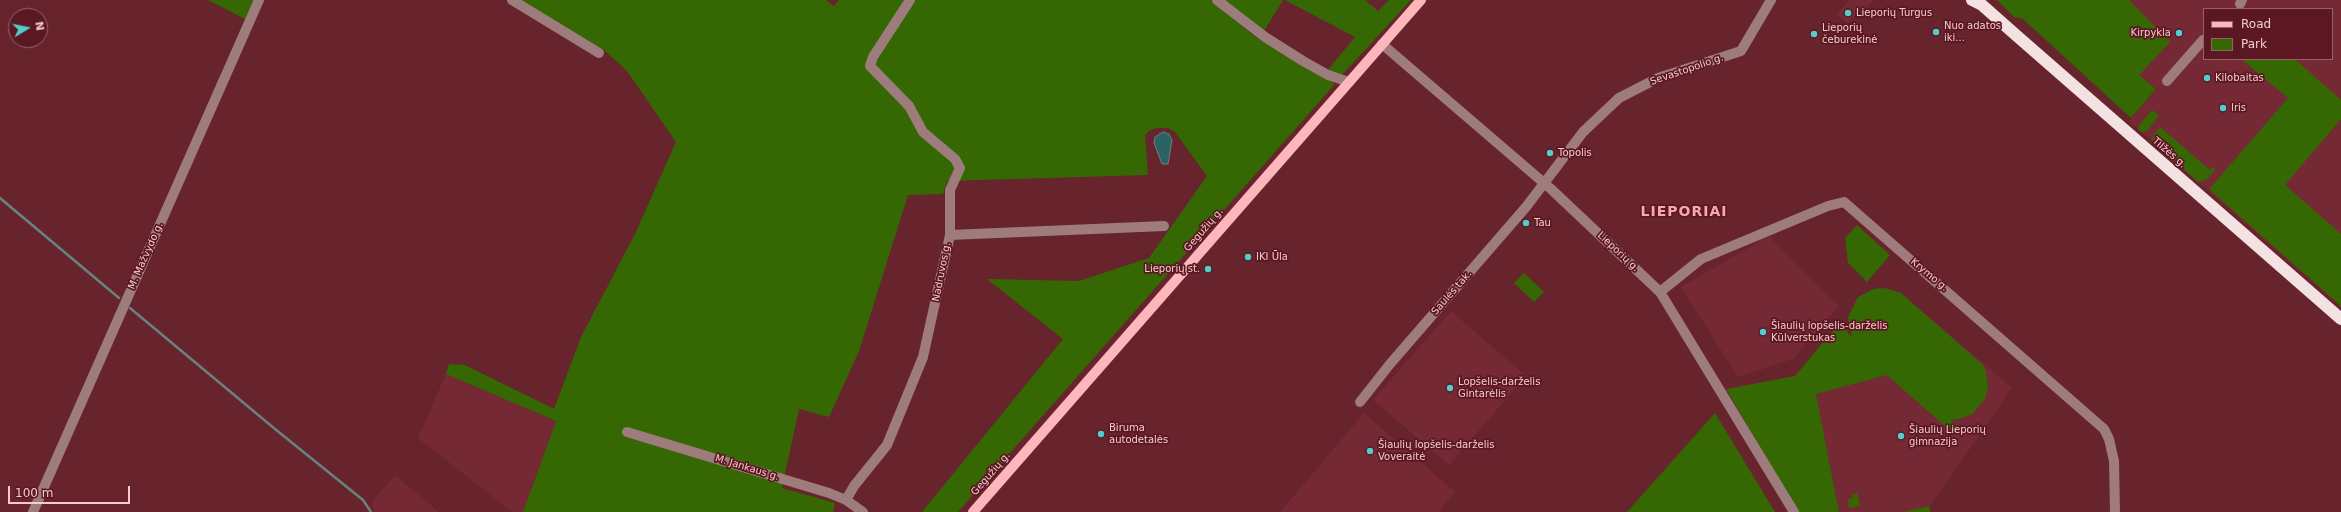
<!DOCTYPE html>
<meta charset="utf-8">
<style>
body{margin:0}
#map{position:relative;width:2341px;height:512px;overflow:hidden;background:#67242d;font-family:"DejaVu Sans",sans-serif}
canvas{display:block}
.legend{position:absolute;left:2203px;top:8px;width:130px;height:52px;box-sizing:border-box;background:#5b1823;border:1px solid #996067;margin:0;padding:5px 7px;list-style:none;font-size:12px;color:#f5cbcd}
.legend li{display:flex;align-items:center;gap:8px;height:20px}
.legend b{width:20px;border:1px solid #996067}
.north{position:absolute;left:8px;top:8px;width:40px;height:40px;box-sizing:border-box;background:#5b1823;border:1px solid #996067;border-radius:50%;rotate:80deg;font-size:11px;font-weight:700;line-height:16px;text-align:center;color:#f5cbcd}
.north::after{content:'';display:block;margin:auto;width:14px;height:18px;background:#52cdcc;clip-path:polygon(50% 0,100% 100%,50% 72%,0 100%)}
.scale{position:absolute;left:8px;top:486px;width:122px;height:18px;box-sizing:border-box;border:2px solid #f5cbcd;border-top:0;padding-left:5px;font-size:12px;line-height:14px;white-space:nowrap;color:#f5cbcd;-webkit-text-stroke:3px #5b1823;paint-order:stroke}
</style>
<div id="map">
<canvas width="2341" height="512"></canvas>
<ul class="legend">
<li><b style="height:5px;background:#fdb6bb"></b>Road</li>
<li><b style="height:11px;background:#356803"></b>Park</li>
</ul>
<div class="north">N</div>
<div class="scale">100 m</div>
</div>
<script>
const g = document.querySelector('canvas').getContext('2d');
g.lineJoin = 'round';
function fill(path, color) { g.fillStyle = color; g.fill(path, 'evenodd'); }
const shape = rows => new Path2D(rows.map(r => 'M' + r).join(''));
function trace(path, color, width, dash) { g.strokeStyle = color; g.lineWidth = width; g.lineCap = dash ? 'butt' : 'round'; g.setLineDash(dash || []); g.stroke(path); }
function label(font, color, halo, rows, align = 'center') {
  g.font = font + ' "DejaVu Sans",sans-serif'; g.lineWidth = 3.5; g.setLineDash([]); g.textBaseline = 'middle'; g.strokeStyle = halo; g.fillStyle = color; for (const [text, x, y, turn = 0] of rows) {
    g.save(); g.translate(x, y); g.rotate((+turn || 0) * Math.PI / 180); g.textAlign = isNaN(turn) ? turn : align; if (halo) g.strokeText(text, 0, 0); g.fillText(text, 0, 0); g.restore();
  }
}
fill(shape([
 [1849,0,1874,0,1864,11,1861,9,1848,24,1837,14],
 [2129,0,2341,0,2341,307,2129,121,2156,89,2139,75],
 [2204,9,2332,9,2332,59,2204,59],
 [1769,236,1839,306,1793,359,1738,377,1681,287],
 [1885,288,1901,293,2012,388,1930,506,1903,512,1839,512,1816,394,1886,375,1848,328,1848,317,1858,297,1873,289],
 [1451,311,1526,376,1449,465,1373,400],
 [446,374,556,421,523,512,512,512,418,438],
 [1364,413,1455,492,1439,512,1280,512],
 [395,475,439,512,374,512,372,502]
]), '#752934');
fill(shape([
 [208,0,254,0,245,19],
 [515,0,826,0,834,6,839,0,1210,0,1257,38,1335,84,958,512,922,512,1063,339,987,279,1079,281,1149,258,1207,176,1175,132,1168,128,1157,128,1150,130,1145,135,1148,175,947,181,943,194,908,195,859,351,829,417,799,409,782,488,835,503,833,512,523,512,556,421,446,374,449,364,465,365,554,409,581,337,635,234,676,142,627,71,604,50],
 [1224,0,1283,0,1264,31],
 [1285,0,1365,0,1378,11,1389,0,1411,0,1341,76,1327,71,1355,37],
 [1997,0,2129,0,2170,42,2139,75,2156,89,2131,118,2023,19,2014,17],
 [2241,59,2296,60,2341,100,2341,119,2285,185,2341,234,2341,306,2210,190,2210,188,2288,98],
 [2152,110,2159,116,2147,131,2141,132,2138,129,2139,125],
 [2160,127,2210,170,2214,166,2215,170,2206,180,2198,182,2153,142,2152,138],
 [1857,225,1890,255,1867,282,1848,263,1845,238],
 [1524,273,1544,292,1534,302,1514,283],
 [1885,288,1901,293,1983,365,1986,371,1988,387,1985,399,1972,414,1960,419,1951,420,1960,429,1955,435,1887,375,1816,394,1839,512,1798,512,1726,389,1795,376,1840,322,1852,338,1848,317,1858,297,1873,289],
 [1715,413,1775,512,1627,512],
 [1857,493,1860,506,1849,508,1848,499,1853,498,1852,494],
 [1930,506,1930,512,1903,512]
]), '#356803');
const water = shape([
 [1163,132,1169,134,1172,140,1168,164,1162,164,1154,143,1155,137,1163,132]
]);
fill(water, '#2b6362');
trace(water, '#688282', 1);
trace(shape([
 [0,198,119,298],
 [130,308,275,429,363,500,371,512]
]), '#688282', 2.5);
trace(shape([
 [512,0,599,53],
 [1217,0,1265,37,1303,61,1328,75,1349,82],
 [2240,4,2242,0],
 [1382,44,1551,189,1660,292,1794,512],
 [2167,81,2203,40],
 [950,235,1164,226],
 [1660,292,1701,259,1828,206,1844,202,2104,429,2109,439,2114,461,2115,512],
 [1360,402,1390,364,1526,207,1583,132,1619,98,1658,78,1741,51,1771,0],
 [627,432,829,493,846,500,863,512],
 [846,500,854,486,887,445,923,357,950,235,950,190,960,168,955,159,923,132,909,106,870,66,873,57,910,0],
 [33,512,259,0]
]), '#9e7b7d', 10);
trace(shape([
 [973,512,1421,0]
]), '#fdb6bb', 10);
trace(shape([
 [1972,0,1982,5,2017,36,2341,319]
]), '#f4e2e3', 12);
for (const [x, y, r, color] of [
 [1848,13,4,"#52cdcc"],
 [1936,32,4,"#52cdcc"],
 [2179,33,4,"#52cdcc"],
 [1814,34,4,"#52cdcc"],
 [2207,78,4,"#52cdcc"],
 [2223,108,4,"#52cdcc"],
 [1550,153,4,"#52cdcc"],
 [1526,223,4,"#52cdcc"],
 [1248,257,4,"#52cdcc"],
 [1208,269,4,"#52cdcc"],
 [1763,332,4,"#52cdcc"],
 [1450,388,4,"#52cdcc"],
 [1101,434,4,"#52cdcc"],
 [1901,436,4,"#52cdcc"],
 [1370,451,4,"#52cdcc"]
]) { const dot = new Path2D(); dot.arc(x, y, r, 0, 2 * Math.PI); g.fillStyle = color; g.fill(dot); trace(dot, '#5b1823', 1.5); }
label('10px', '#f5cbcd', '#5b1823', [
 ["Lieporių Turgus",1856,13],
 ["Nuo adatos",1944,26],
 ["iki...",1944,38],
 ["Lieporių",1822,28],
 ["čeburekinė",1822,40],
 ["Kirpykla",2171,33,"right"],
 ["Kilobaitas",2215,78],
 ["Iris",2231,108],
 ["Topolis",1558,153],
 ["Tau",1534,223],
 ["IKI Ūla",1256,257],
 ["Lieporių st.",1200,269,"right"],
 ["Šiaulių lopšelis-darželis",1771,326],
 ["Kūlverstukas",1771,338],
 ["Lopšelis-darželis",1458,382],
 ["Gintarėlis",1458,394],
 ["Biruma",1109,428],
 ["autodetalės",1109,440],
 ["Šiaulių Lieporių",1909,430],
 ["gimnazija",1909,442],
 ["Šiaulių lopšelis-darželis",1378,445],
 ["Voveraitė",1378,457]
], 'left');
label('10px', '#f5cbcd', '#5b1823', [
 ["Sevastopolio g.",1687,70,-19],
 ["Tilžės g.",2169,153,41],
 ["Gegužių g.",1204,230,-49],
 ["Lieporių g.",1618,252,43],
 ["M. Mažvydo g.",146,256,-66],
 ["Nadruvos g.",942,272,-79],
 ["Krymo g.",1929,275,40],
 ["Saulės tak.",1452,293,-49],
 ["M. Jankaus g.",747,468,17],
 ["Gegužių g.",991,474,-49]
]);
g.letterSpacing = '1px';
label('bold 14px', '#f9a8ae', '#5b1823', [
 ["LIEPORIAI",1684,212]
]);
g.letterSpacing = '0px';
</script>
